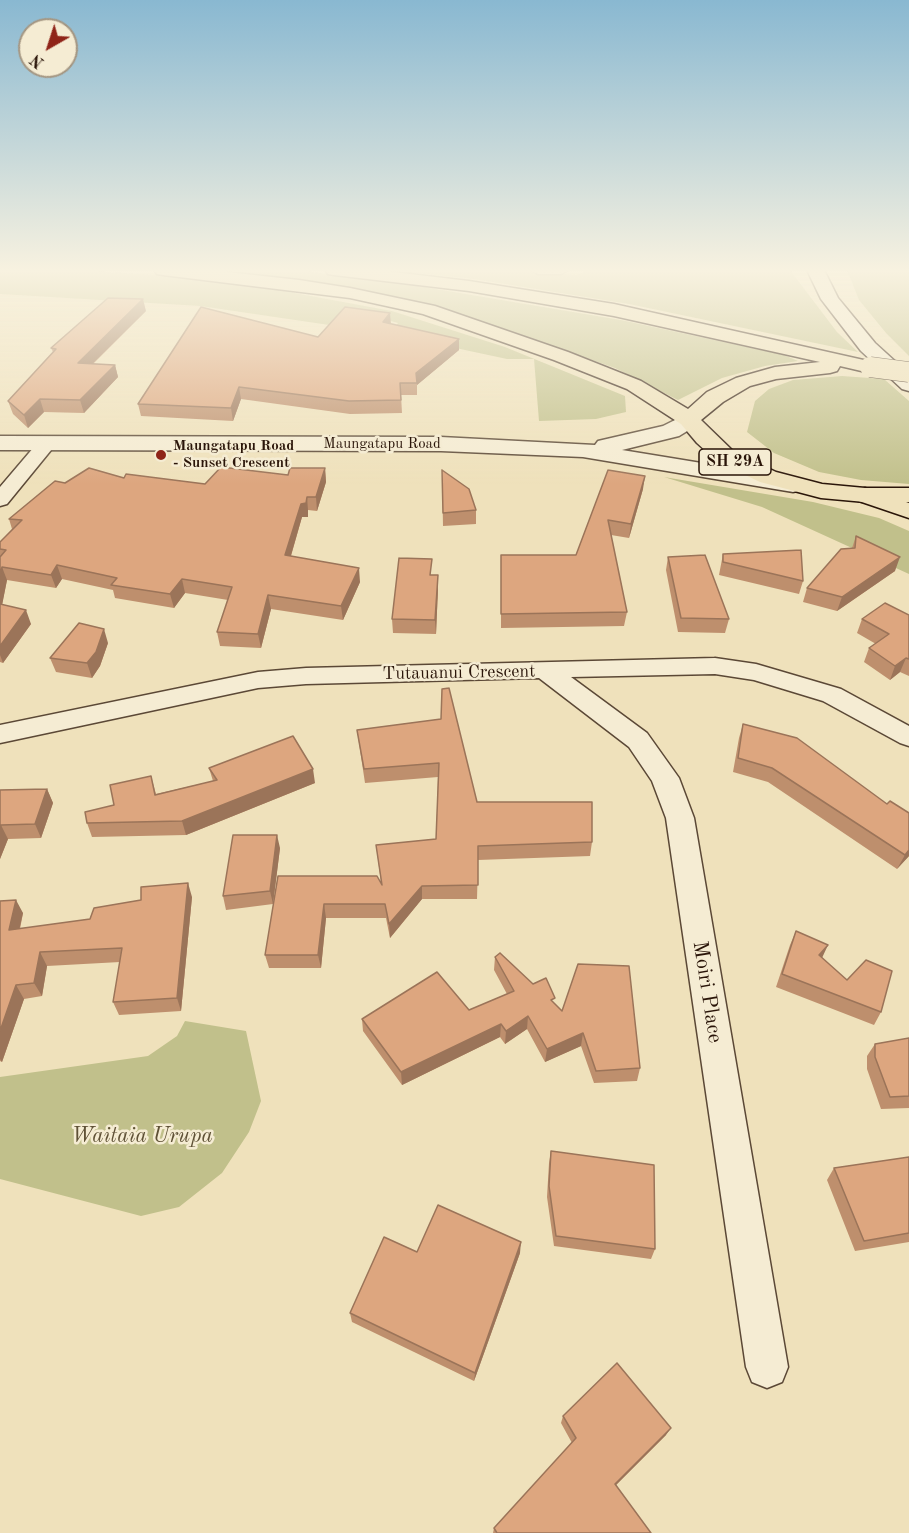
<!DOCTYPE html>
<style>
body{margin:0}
#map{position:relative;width:909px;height:1533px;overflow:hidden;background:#efe1bb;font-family:"Old Standard TT",serif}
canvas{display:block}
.north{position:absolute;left:18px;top:18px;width:60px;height:60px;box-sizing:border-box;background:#f5ecd3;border:2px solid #a49682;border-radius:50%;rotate:219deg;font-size:16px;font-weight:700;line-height:24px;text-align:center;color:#2a1509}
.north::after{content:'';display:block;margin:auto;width:21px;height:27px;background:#8f2418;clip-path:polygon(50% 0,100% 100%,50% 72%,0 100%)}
</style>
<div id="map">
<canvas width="909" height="1533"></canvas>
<div class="north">N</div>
</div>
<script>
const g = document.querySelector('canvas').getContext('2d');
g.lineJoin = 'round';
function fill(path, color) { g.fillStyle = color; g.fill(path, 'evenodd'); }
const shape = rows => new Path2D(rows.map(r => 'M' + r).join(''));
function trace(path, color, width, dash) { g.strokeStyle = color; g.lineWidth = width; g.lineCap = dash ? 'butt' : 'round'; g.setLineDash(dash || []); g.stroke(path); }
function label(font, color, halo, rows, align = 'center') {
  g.font = font + ' "Old Standard TT",serif'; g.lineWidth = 5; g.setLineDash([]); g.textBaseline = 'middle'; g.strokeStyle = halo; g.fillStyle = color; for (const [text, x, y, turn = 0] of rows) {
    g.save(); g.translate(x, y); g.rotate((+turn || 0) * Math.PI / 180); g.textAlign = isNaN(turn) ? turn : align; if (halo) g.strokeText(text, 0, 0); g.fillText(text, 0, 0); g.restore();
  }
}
fill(shape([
 [0,270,71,270,177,276,246,284,392,311,505,347,625,396,626,412,596,419,539,421,534,359,507,359,390,334,398,323,380,318,336,326,200,306,0,294],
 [194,270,296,270,412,285,621,320,784,355,798,361,765,366,722,378,678,400,615,368,468,317,423,305],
 [386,270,512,270,577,275,588,270,790,270,837,332,858,352,629,304,474,279],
 [847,270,909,270,909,356,886,333,859,300],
 [842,376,884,379,909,401,909,484,861,480,819,472,774,453,747,432,755,401,769,389,793,380],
 [664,477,813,502,879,518,909,531,909,574,762,507],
 [185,1021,246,1031,261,1101,249,1132,222,1173,179,1207,141,1216,0,1179,0,1077,148,1056,177,1036]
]), '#c1c08b');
const minor = shape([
 [531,270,568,270,561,274,538,274,531,270],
 [47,438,54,440,56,444,7,504,0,506,0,487,40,440,47,438],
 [715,658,756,664,841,689,909,726,909,746,900,743,823,701,754,680,715,674,571,677,647,733,679,778,694,818,788,1367,782,1382,767,1388,752,1382,746,1367,666,818,652,781,629,747,539,678,306,684,258,688,0,743,0,725,258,672,306,668,715,658]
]);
const tertiary = shape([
 [689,413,697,415,700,420,697,425,679,436,622,450,793,478,802,480,805,485,802,490,793,492,583,457,441,451,0,450,0,436,441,437,595,445,598,441,663,426,689,413]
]);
const secondary = shape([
 [807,270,824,270,838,298,875,343,909,374,909,391,902,389,861,351,821,299,807,270]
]);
const primary = shape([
 [865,488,909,503,909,518,856,500,853,495,856,490,865,488]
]);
const trunk = shape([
 [154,270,209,270,299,280,350,288,435,306,568,352,641,381,688,409,707,392,736,378,775,367,820,362,614,316,469,291,334,275,328,274,325,270,376,270,469,281,614,304,877,363,880,367,877,371,870,373,840,366,837,371,830,373,776,379,750,386,723,402,701,420,734,452,776,472,822,484,865,488,909,488,909,502,865,502,821,498,760,482,718,462,697,443,681,424,627,389,554,360,423,314,350,298,163,275,157,274,154,270]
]);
trace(minor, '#5b4836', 3);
trace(tertiary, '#5b4836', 3);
trace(secondary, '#2a1509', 3);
trace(primary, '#2a1509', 3);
trace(trunk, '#2a1509', 3);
fill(minor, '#f5ecd3');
fill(tertiary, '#f5ecd3');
fill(secondary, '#f5ecd3');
fill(primary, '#efe1bb');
fill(trunk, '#efe1bb');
const trunkBridge = shape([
 [870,367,909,372]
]);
trace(trunkBridge, '#2a1509', 21, []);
trace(trunkBridge, '#efe1bb', 20);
fill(shape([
 [146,311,93,364,115,365,118,377,84,413,44,412,28,428,13,414,8,401,53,352,51,348],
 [391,324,459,339,459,350,417,385,417,395,401,395,402,413,350,414,241,399,233,421,141,416,138,404,318,337],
 [325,468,326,482,317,511,308,510,308,517,302,517,291,556,360,582,343,620,271,609,261,648,220,646,217,632,228,600,185,593,174,608,115,598,113,590,62,579,56,588,7,580,2,604,31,624,3,663,0,662,0,542,12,529,9,519,65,483,124,478,205,484,288,475],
 [442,470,476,510,476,524,443,526],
 [608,470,643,489,629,538,611,535,627,612,624,626,501,628,501,555,576,555],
 [856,536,895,571,837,611,803,602,807,588,852,548],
 [723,554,803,581,799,594,719,575],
 [668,557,729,619,725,633,678,632,666,570],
 [432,575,438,588,436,634,393,633,392,619],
 [909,615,909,676,900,672,890,680,864,662,869,648,876,644,857,633,862,619],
 [108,643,100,666,92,678,56,672,50,658],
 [441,719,477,802,592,842,590,856,478,860,477,899,422,899,390,938,386,918,326,918,321,968,269,968,265,955,278,876,381,882,376,845,436,839,438,777,365,783,357,730],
 [743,724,887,804,909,856,897,869,768,782,733,772,739,738],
 [209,768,315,783,186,835,92,837,87,823,114,805,151,776,156,794,213,781],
 [47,789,53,803,41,838,8,839,0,859,0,790],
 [280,848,273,904,226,910,223,896],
 [192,897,181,1011,119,1015,113,1002,120,962,47,966,42,996,24,999,2,1062,0,1061,0,901,23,913,20,929,90,919],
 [796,931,822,958,881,1012,874,1025,776,987,790,945],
 [495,957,554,1004,562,1011,640,1068,637,1081,594,1083,581,1046,545,1062,527,1029,505,1044,500,1037,402,1085,363,1031,362,1019,469,1010,507,994,494,970],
 [909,1038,909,1108,881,1109,867,1069,867,1056,875,1044],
 [551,1151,655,1249,651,1259,554,1246,547,1197,549,1163],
 [909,1157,909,1242,855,1251,827,1180,834,1168],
 [520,1253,474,1381,352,1322,350,1313],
 [563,1416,666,1435,616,1485,651,1533,493,1533,494,1528,572,1443,561,1423]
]), '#be8f6d');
fill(shape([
 [143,299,146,311,81,375,78,363],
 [390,313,391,324,383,322],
 [459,339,459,350,417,385,416,373],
 [115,365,118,377,84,413,80,400],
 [239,387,241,399,233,421,231,408],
 [40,399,44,412,28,428,24,415],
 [325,468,326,482,317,511,316,497],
 [645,476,643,489,629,538,631,524],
 [307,497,308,510,308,517,302,517,287,569,285,555,301,504],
 [900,557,895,571,837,611,842,597],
 [57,565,62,579,56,588,51,575],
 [2,567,7,580,0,616,0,576],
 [359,568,360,582,343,620,341,606],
 [438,575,438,588,436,634,435,620],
 [182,579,185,593,174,608,170,594],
 [268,595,271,609,261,648,258,634],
 [26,610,31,624,3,663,0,655,0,646],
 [104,629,108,643,100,666,92,678,87,663],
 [906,658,900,672,890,680,895,666],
 [313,769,315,783,186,835,182,821],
 [47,789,53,803,41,838,35,824],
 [1,825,8,839,0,859,0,827],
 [277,835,280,848,273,904,270,891],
 [909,850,909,856,897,869,905,855],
 [188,883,192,897,181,1011,177,998],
 [422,886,422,899,390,938,389,924],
 [16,900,23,913,16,944,9,930],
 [324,904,326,918,321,968,318,955],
 [828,945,822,958,819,955],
 [40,952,47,966,42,996,34,983],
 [16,985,24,999,2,1062,0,1059,0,1031],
 [528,1016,527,1029,505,1044,506,1031],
 [501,1024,500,1037,402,1085,401,1072],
 [583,1033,581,1046,545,1062,547,1049],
 [521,1242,520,1253,474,1381,475,1373],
 [671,1428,666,1435,611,1490,615,1484]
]), '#9b7459');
const building = shape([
 [108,298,143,299,78,363,115,365,80,400,40,399,24,415,8,401,56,349,51,348,108,298],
 [201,307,318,337,345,307,390,313,383,322,459,339,416,373,417,383,400,383,401,400,349,401,239,387,231,408,138,404,201,307],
 [221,467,288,475,290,468,325,468,316,497,307,497,306,503,301,504,285,555,359,568,341,606,268,595,258,634,217,632,232,587,182,579,170,594,111,585,117,578,57,565,51,575,2,567,0,576,0,557,6,550,0,549,0,542,22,520,9,519,55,481,65,483,89,468,124,478,126,474,205,484,221,467],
 [442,470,469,489,476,510,443,513,442,470],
 [608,470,645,476,631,524,608,520,627,612,501,614,501,555,576,555,608,470],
 [856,536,900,557,842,597,807,588,841,549,855,548,856,536],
 [801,550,803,581,723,562,723,554,801,550],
 [705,555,729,619,681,618,668,557,705,555],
 [399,558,432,559,430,575,438,575,435,620,392,619,399,558],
 [885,603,909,615,909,659,906,658,895,666,869,648,889,634,862,619,885,603],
 [0,604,26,610,0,646,0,604],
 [79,623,104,629,96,652,87,663,50,658,79,623],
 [449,688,477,802,592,802,592,842,478,846,478,885,422,886,389,924,385,904,324,904,318,955,265,955,278,876,377,876,382,885,376,845,436,839,439,763,364,769,357,730,441,719,442,689,449,688],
 [743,724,797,738,887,804,890,801,909,813,909,850,905,855,772,768,738,758,743,724],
 [293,736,313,769,182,821,87,823,85,812,114,805,110,785,151,776,155,795,217,780,209,768,293,736],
 [47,789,35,824,1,825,0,827,0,790,47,789],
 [233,835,277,835,270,891,223,896,233,835],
 [188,883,177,998,113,1002,122,948,40,952,34,983,16,985,0,1031,0,901,16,900,9,930,90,919,94,908,141,900,141,887,188,883],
 [796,931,828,945,819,955,847,980,866,960,892,971,881,1012,782,974,796,931],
 [500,953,533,984,546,978,555,998,551,1000,562,1011,578,964,629,966,640,1068,596,1071,583,1033,547,1049,528,1016,506,1031,501,1024,401,1072,362,1019,437,972,469,1010,514,991,495,957,500,953],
 [909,1038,909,1096,890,1097,875,1057,875,1044,909,1038],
 [551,1151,654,1165,655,1249,556,1236,549,1186,551,1151],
 [909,1157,909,1233,864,1241,834,1168,909,1157],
 [438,1205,521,1242,475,1373,350,1313,384,1237,417,1252,438,1205],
 [617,1363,671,1428,615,1484,651,1533,497,1533,494,1528,576,1438,563,1416,617,1363]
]);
fill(building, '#dda67f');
trace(building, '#9b7459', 1.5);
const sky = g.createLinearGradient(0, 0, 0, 484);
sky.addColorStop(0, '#89b8d1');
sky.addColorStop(0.56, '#f8f2e0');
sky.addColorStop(1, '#f8f2e000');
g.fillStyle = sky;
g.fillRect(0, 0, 909, 484);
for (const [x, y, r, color] of [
 [161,455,6,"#8f2418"]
]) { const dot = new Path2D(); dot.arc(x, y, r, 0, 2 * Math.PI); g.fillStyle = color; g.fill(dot); trace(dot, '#f5ecd3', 2); }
label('15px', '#2a1509', '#f5ecd3', [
 ["Maungatapu Road",382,444]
]);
label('bold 15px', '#2a1509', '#f5ecd3', [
 ["Maungatapu Road",173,446],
 ["- Sunset Crescent",173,463]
], 'left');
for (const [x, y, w] of [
 [735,462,72]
]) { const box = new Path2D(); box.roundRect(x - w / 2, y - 13, w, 26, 4.5); g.fillStyle = '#f5ecd3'; g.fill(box); trace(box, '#2a1509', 1.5); }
label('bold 16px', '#2a1509', null, [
 ["SH 29A",735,462]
]);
label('18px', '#2a1509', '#f5ecd3', [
 ["Tutauanui Crescent",459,673,-1]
]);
label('21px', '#2a1509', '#f5ecd3', [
 ["Moiri Place",707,992,81]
]);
label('italic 21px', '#5f5136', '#f5ecd3', [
 ["Waitaia Urupa",142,1136]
]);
</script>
